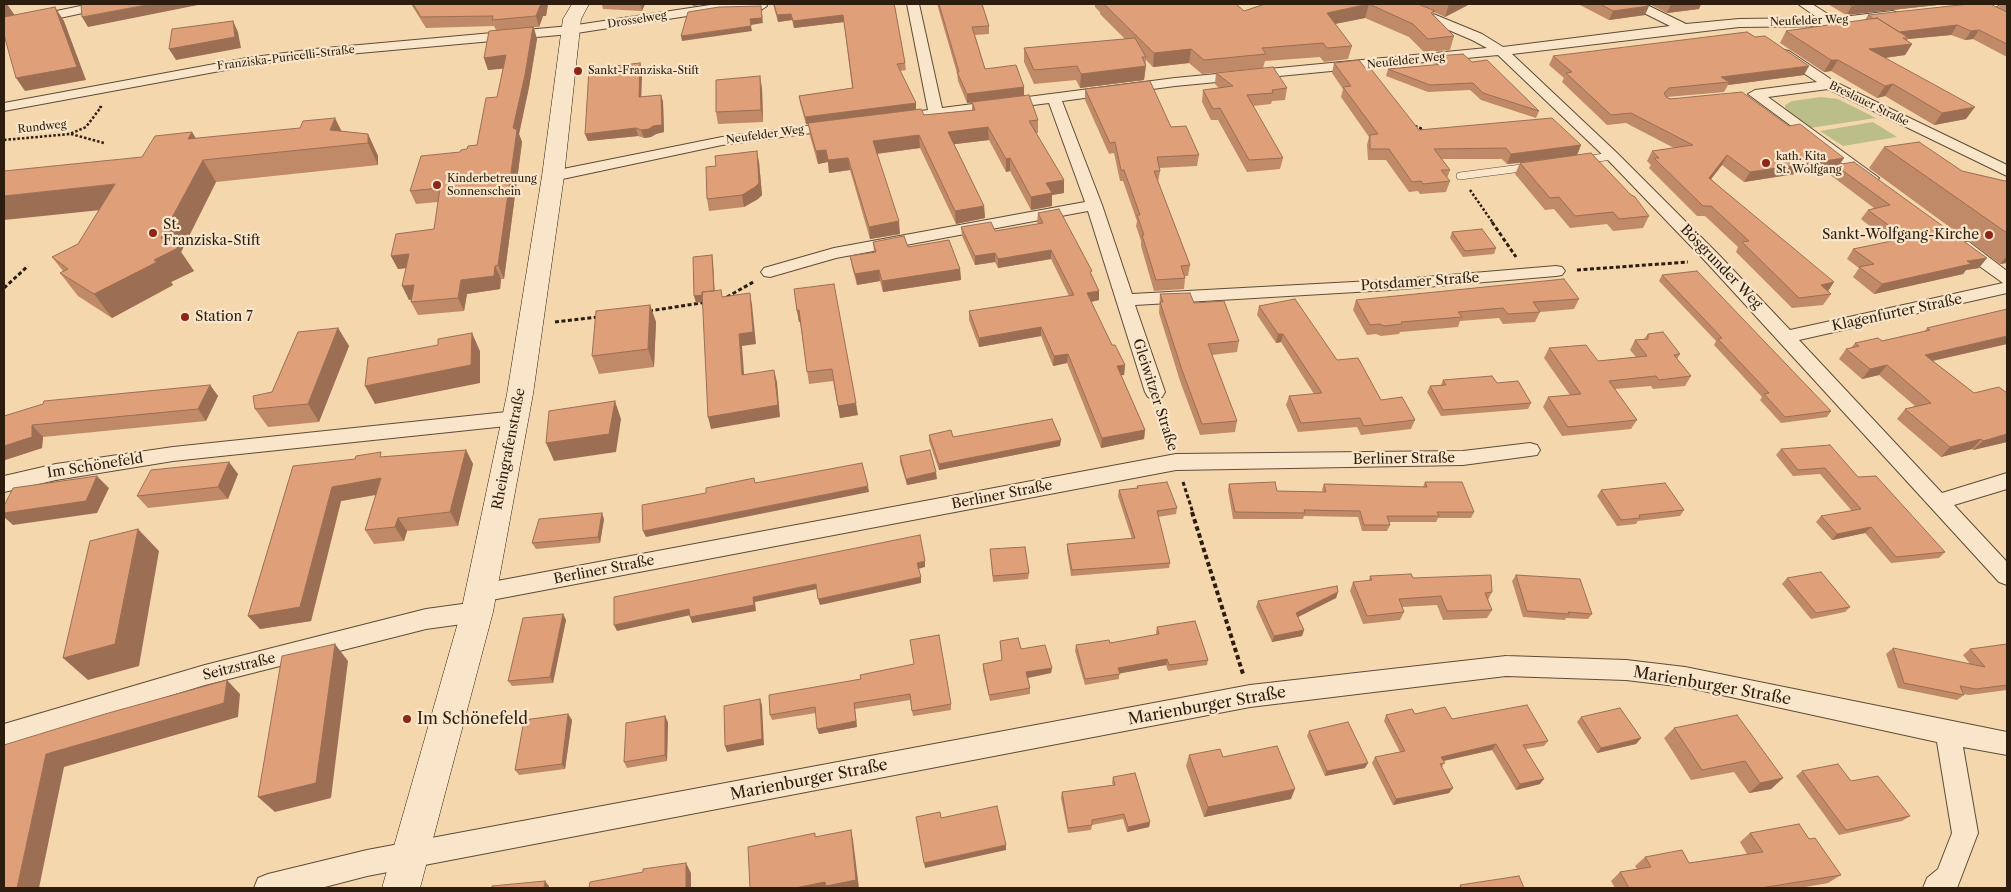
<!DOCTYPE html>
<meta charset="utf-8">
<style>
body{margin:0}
#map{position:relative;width:2011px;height:892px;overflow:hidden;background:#f5d7ae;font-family:"Libre Caslon Text",serif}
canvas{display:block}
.frame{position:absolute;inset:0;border:5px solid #2c1d0f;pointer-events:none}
</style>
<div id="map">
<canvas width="2011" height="892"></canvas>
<div class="frame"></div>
</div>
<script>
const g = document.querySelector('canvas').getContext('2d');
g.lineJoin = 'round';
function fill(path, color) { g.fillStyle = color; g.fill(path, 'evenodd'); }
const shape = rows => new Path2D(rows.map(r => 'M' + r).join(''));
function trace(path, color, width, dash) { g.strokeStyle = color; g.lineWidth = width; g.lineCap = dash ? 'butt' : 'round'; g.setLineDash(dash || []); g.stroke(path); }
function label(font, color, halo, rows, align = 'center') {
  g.font = font + ' "Libre Caslon Text",serif'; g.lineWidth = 4.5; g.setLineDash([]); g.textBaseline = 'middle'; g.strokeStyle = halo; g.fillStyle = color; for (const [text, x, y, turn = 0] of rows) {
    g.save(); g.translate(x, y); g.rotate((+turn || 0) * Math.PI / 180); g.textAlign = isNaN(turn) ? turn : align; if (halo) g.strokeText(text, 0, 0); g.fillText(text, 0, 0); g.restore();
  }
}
fill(shape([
 [1821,97,1838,99,1876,118,1810,128,1786,111,1785,105,1792,101],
 [1873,122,1897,137,1843,146,1820,131]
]), '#bcbe8a');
const lane = shape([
 [1583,160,1612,156],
 [1460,176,1529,167]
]);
const street = shape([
 [90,4,112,4,106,8,4,30,4,22,90,4],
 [717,4,766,4,767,6,761,10,720,11,570,34,315,57,247,66,4,111,4,103,247,58,315,49,570,26,717,4],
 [907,4,919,4,942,108,1175,78,1487,48,1472,40,1395,7,1393,4,1409,4,1482,34,1503,47,1670,26,1632,7,1630,4,1645,4,1686,24,1739,19,1818,18,1798,4,1812,4,1834,18,1892,11,1896,12,1898,15,1892,19,1832,26,1739,27,1512,54,1617,153,1720,256,1790,330,2003,283,1957,250,1955,246,1957,242,1969,242,2007,271,2007,293,1799,340,1942,493,2007,473,2007,489,1954,505,2007,562,2007,585,1999,582,1708,264,1607,159,1498,55,1175,86,1062,101,1102,205,1132,294,1390,280,1556,266,1562,267,1565,271,1562,275,1556,276,1390,290,1135,305,1165,392,1162,397,1155,399,1148,397,1145,392,1088,211,836,258,770,277,764,276,761,272,764,268,834,248,1085,202,1049,103,897,122,892,121,890,118,892,115,928,110,907,4],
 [1967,4,2000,4,1994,8,1963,12,1957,8,1959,5,1967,4],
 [1784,50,1789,51,1835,82,2007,165,2007,176,1828,89,1768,97,1879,178,1876,181,1866,181,1748,94,1755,90,1817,82,1779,57,1777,54,1784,50],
 [836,122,841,123,843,126,841,129,722,145,553,181,548,179,545,176,548,173,553,171,722,137,836,122],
 [516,411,523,413,526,418,523,423,516,425,173,461,56,480,4,492,4,476,56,464,173,447,516,411],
 [1530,443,1537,445,1540,450,1537,455,1463,465,1176,470,481,602,473,600,470,593,473,586,481,584,1176,454,1463,451,1530,443],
 [477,602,485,605,488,612,485,619,477,622,426,629,205,685,4,746,4,724,205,665,426,609,477,602],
 [1506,656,1626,660,1685,667,2007,732,2007,755,1963,747,1978,833,1957,888,1923,888,1927,878,1938,869,1952,833,1937,742,1685,687,1626,680,1506,676,1250,707,367,876,321,888,254,888,258,878,268,874,367,850,1250,685,1506,656]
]);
const secondary = shape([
 [572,4,589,4,581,19,564,176,533,394,493,612,420,888,382,888,461,612,507,394,542,176,563,19,572,4]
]);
trace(lane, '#5e4c37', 8);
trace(street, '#5e4c37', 2);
trace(secondary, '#2c1d0f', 1);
trace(shape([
 [1415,126,1423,129,1420,131],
 [71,134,104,143],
 [4,140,70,134,86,127,101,107,98,107],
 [1470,190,1493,223]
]), '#2c1d0f', 2.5, [2.5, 2]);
trace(shape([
 [1492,222,1516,257],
 [1577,270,1688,262],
 [4,288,28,266],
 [727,297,755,281],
 [649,311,707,302],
 [555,322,598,317],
 [1160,410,1170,442],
 [1183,482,1193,513]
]), '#2c1d0f', 3, [4, 2.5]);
trace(shape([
 [1192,512,1243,674]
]), '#2c1d0f', 4, [4.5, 3]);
trace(lane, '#f8e5ca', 7);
fill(street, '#f8e5ca');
fill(secondary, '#f8e5ca');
fill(shape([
 [411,4,548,4,546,16,543,16,539,27,534,27,537,39,529,87,519,134,522,142,504,279,501,279,500,289,467,294,464,311,418,315,411,302,412,299,409,300,406,268,398,269,391,256,434,229,438,202,416,204,410,191,460,152,477,145,497,97,503,68,488,70,484,58,496,30,494,26,426,28],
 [602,4,645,4,642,11,603,9],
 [773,4,894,4,905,63,906,70,900,71,916,103,916,109,924,115,972,110,972,102,1038,120,1038,133,1036,133,1064,193,1052,195,1052,206,1031,210,1010,171,1006,172,989,140,954,144,984,206,985,218,956,224,920,148,877,154,900,234,870,239,850,170,829,173,828,162,818,164,810,136,808,124,806,124,800,103,799,96,852,88,844,22,794,28,792,20,778,22],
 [937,4,982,4,989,26,989,34,975,35,985,69,1024,87,1024,96,967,103,958,81,957,73],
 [1095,4,1236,4,1244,11,1265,4,1470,4,1445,17,1434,12,1434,15,1454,36,1450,50,1424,52,1409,37,1365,18,1335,24,1352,46,1348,59,1324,62,1320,57,1265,61,1263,68,1202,74,1189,63,1153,67,1146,60,1144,80,1080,88,1076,80,1034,84,1024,62,1024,48,1125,39,1100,14,1100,12,1095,7],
 [1578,4,1644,4,1645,15,1609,20],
 [1649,4,1701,4,1699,9,1667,13],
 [1828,4,1947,4,1846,15],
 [2001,4,2007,4,2007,57,1973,39,1965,40,1951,35,1908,39,1907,41,1912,44,1905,55,1885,58,1966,119,1934,125,1885,96,1877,98,1831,71,1824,72,1780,43,1786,31,1865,20,1868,15,2003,10,1998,8],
 [1436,56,1472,62,1539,111,1536,118,1481,100,1470,90,1428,92,1386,76,1388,69,1436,65,1434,63],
 [1553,56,1804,75,1728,85,1724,92,1667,97,1840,164,1979,268,1966,270,1963,274,1874,294,1853,277,1859,268,1847,259,1853,249,1890,242,1861,219,1868,210,1874,208,1829,174,1833,168,1744,182,1722,165,1711,179,1831,294,1823,305,1792,308,1736,252,1738,247,1705,216,1697,216,1649,168,1651,165,1647,161,1652,151,1674,148,1626,123,1607,125,1562,82,1564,78,1549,65],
 [640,63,642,70,641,97,661,95,663,102,664,132,656,134,651,137,644,138,638,136,588,141,585,134],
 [1334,63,1366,69,1419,130,1581,145,1577,155,1649,216,1643,228,1613,231,1607,224,1570,228,1554,209,1545,210,1515,174,1520,163,1507,164,1502,159,1442,159,1450,170,1447,178,1450,181,1446,192,1420,194,1418,191,1409,192,1386,160,1368,160,1367,145,1369,137,1341,97,1343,89,1332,73],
 [1216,73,1287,88,1285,100,1272,101,1271,104,1253,106,1283,158,1280,169,1247,172,1218,120,1211,120,1202,102,1203,90,1219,88,1215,84],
 [762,88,763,122,718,124,716,112],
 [1085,89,1171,127,1199,155,1197,166,1159,168,1160,171,1158,182,1190,265,1188,276,1185,276,1185,278,1184,289,1154,291,1141,246,1141,241,1136,226,1137,221,1123,181,1120,181,1114,153,1109,154,1085,100],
 [341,131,368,134,378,156,378,165,216,182,181,252,194,271,171,282,173,285,112,318,78,296,60,273,63,271,52,257,78,244,99,210,142,157,192,132,196,139],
 [1884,147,1962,171,2005,181,2007,180,2007,263,2000,264,1869,168],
 [759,162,762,195,758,199,744,207,709,211,707,199],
 [1038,213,1092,275,1099,291,1099,300,1091,302,1112,345,1125,365,1124,375,1121,375,1145,430,1144,439,1101,448,1067,363,1053,366,1041,336,979,347,969,320,969,311,1069,296,1051,259,998,268,995,262,975,265,962,236,961,227,995,231,1038,224,1037,222],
 [1452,232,1496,248,1494,254,1463,257,1450,238],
 [873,242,908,247,960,269,961,280,883,292,880,281,857,285,852,267,850,256,874,252],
 [1662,275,1831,411,1827,417,1781,423,1760,400,1762,397,1714,345,1716,341,1659,281],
 [794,289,858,415,840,418,833,381,809,384,800,322,799,322],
 [1160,294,1194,303,1239,341,1237,352,1212,355,1237,421,1235,432,1200,435,1180,381,1159,313],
 [1579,299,1574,309,1540,312,1535,322,1503,324,1499,318,1460,321,1458,327,1400,332,1399,334,1381,336,1376,334,1367,335,1353,310,1356,300],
 [650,305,656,322,654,367,599,374,592,356],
 [1259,306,1337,360,1381,400,1415,420,1411,429,1361,435,1357,427,1298,432,1286,405,1289,396,1314,394,1281,342,1276,343,1257,315],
 [338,328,349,346,319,422,268,427,255,409,272,392],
 [1927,328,2007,344,1933,361,1974,393,2007,393,2007,442,1973,450,1972,449,1941,457,1897,419,1905,409,1915,406,1879,375,1862,379,1839,359,1846,349,1851,348,1855,343,1882,341,1925,331],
 [1648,334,1680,354,1677,359,1691,376,1685,386,1653,389,1651,386,1615,389,1637,420,1631,429,1562,436,1543,407,1548,397,1570,395,1544,358,1549,348,1598,361,1636,357,1630,350,1635,340,1644,339],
 [1443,380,1497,383,1531,403,1528,409,1441,416,1427,392,1430,386,1441,385],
 [210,385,218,396,206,421,43,437,42,448,5,460,4,459,4,416],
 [929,435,953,437,1060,446,939,470,929,441],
 [1781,449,1858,477,1945,552,1939,558,1891,563,1865,533,1832,540,1816,522,1821,516,1852,511,1820,474,1793,476,1776,455],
 [466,450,473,464,458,526,407,531,404,541,374,544,365,530,376,495,341,501,311,621,260,629,248,616,293,466,384,457],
 [900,456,937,479,907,485,900,462],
 [229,462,238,474,228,499,148,508,137,496],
 [1425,482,1474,512,1471,518,1438,518,1436,522,1389,522,1390,525,1387,531,1362,531,1358,517,1304,516,1303,519,1233,519,1228,490,1229,484,1277,491,1323,492,1322,490,1324,484,1423,487],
 [1137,486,1177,508,1176,514,1158,517,1170,563,1169,568,1071,576,1067,550,1067,544,1132,539,1118,496,1119,490,1137,488],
 [1601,490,1684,510,1680,516,1638,521,1636,524,1617,526,1597,496],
 [604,519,600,543,536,549,532,543],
 [990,549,1029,573,1028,579,993,582],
 [1516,575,1592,614,1588,619,1566,618,1565,620,1523,617,1512,581],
 [1370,576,1413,578,1492,592,1488,600,1492,610,1487,618,1443,620,1437,605,1402,607,1404,612,1400,620,1363,624,1350,591,1353,582,1369,581],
 [1787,578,1850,607,1845,612,1811,619,1782,584],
 [1338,592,1336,598,1298,617,1304,630,1302,636,1272,642,1256,607,1258,601],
 [563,614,566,620,553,683,512,686,508,681],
 [1157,627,1208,660,1207,665,1168,671,1166,665,1119,673,1119,679,1085,685,1075,651,1076,645,1110,643,1157,635,1156,633],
 [1000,641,1021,649,1052,668,1051,673,1028,678,1030,688,1030,694,990,701,983,670,983,664,1002,661],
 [2007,644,2007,690,1969,695,1963,694,1964,695,1957,700,1898,688,1886,654,1893,648,1970,664,1963,655,1970,649],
 [861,679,951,704,951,710,913,716,910,700,855,709,857,727,819,734,816,713,772,720,770,715],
 [568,714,572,720,565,769,519,775,515,770],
 [1415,714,1452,719,1548,741,1544,746,1526,749,1540,784,1516,790,1492,750,1444,761,1442,768,1453,788,1449,793,1393,805,1372,763,1375,757,1400,752,1384,721,1386,715],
 [1581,717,1641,738,1636,744,1597,753,1577,722],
 [668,722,667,761,627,768,624,762],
 [1674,728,1783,778,1771,789,1749,793,1734,772,1691,780,1664,738],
 [1309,731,1365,768,1325,776,1307,736],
 [1189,755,1223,757,1291,799,1204,817,1186,766],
 [1802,771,1851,781,1910,816,1902,821,1839,835,1796,776],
 [1113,777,1150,822,1149,827,1127,832,1123,819,1092,825,1091,830,1068,833,1061,798,1062,792,1113,785,1112,783],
 [1750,833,1809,839,1841,875,1828,883,1800,888,1615,888,1611,881,1620,872,1637,869,1635,866,1645,857,1689,863,1747,854,1740,842]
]), '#c08967');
fill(shape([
 [4,4,7,4,16,17,4,18],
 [152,4,203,4,88,27,82,17],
 [543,4,548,4,546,16,543,16,539,27,536,16,540,6],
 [640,4,645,4,642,11],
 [693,4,706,4,693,6],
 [1369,4,1365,18,1324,26,1327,13],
 [1449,4,1470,4,1445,17],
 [1671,4,1701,4,1699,9,1667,13],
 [1869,4,1947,4,1846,15,1852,6],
 [761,6,763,23,751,25,750,19],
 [1649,6,1645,15,1609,20,1613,11],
 [55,7,64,21,86,80,25,91,16,78],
 [791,14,792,20,778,22,777,15],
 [843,15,844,22,794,28,793,21],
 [233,21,238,32,241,48,176,60,169,49],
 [1957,25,1951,35,1908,39,1909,38,1896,32],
 [751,26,752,31,682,41,681,36],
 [533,27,537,39,529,87,519,134,522,142,504,279,498,265,513,128],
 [1979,30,1973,39,1965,40,1971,31],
 [1912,44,1905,55,1862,61,1869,49],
 [1191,49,1189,63,1153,67,1154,53],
 [506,55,510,68,488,70,484,58],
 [1831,60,1838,60,1831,71,1824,72],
 [640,63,642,70,641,105,639,97],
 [1146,66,1144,80,1080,88,1081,74],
 [1809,66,1804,75,1728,85,1729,82,1721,77],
 [760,76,762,88,763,122,761,110],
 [1893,84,1885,96,1877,98,1885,86],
 [1024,87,1024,96,967,103,967,94],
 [661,95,663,102,664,132,656,134,651,137,644,138,641,130],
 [916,103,916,110,806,124,805,117],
 [1975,107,1966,119,1934,125,1942,113],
 [335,118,346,140,330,130],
 [988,127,989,140,948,145,948,132],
 [636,128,638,136,588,141,585,134],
 [192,132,205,154,188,139],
 [368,134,378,156,378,165,368,143],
 [919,135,920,148,874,154,873,141],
 [1581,145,1577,155,1507,164,1511,154],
 [826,150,848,158,850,170,829,173,828,162,818,164,816,151],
 [757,151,759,162,762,195,758,199,744,207,742,195],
 [1727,155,1722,165,1704,188,1709,178],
 [1010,158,1010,171,1006,172,1006,159],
 [1844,158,1838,167,1835,165,1833,168,1744,182,1750,172],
 [203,160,216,182,181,252,194,271,171,282,173,285,112,318,94,294,154,260,161,238],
 [1064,180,1064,193,1052,195,1052,206,1031,210,1031,197,1046,183],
 [115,184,130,207,4,220,4,196],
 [984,206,985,218,956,224,955,211],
 [899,221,900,234,870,239,869,227],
 [1051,250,1051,259,998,268,998,259],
 [995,253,995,262,975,265,975,256],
 [409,254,415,267,398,269,391,256],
 [712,255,713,261,715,300,696,303,694,296],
 [2007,256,2007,263,2000,264],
 [1987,258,1979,268,1966,270,1963,274,1874,294,1882,284,1967,261],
 [495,266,501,279,500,289,467,294,464,311,458,298,461,280],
 [960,269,961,280,883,292,882,281],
 [879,270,880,281,857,285,855,274],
 [1834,282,1827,293,1821,285],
 [414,285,421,298,409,300,402,286],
 [1099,291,1099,300,1086,303,1087,293],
 [750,293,752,305,756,344,742,346,745,387,742,375,739,334],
 [650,305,656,322,654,367,648,349],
 [799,310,801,322,799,322,797,311],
 [1041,327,1041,336,979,347,979,338],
 [338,328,349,346,319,422,308,404],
 [472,333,480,351,480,383,375,404,365,386],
 [1278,334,1283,334,1281,342,1276,343],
 [2007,336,2007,344,1917,364,1925,355],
 [1068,354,1067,363,1053,366,1054,356],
 [1125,365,1124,375,1116,376,1117,366],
 [1887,365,1879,375,1862,379,1870,369],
 [774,370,777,382,780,417,711,429,708,417],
 [210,385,218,396,206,421,198,409],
 [615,401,621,419,616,452,554,461,546,443],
 [856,403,858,415,840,418,838,406],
 [32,425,43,437,42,448,5,460,4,459,4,446],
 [1145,430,1144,439,1101,448,1102,438],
 [2007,434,2007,442,1973,450,1983,441],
 [1981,439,1972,449,1941,457,1950,447],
 [1061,440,1060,446,939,470,939,464],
 [466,450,473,464,458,526,450,512],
 [229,462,238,474,228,499,218,487],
 [936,472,937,479,907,485,906,479],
 [97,476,109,488,97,513,13,525,4,517,4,513],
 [381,478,390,492,341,501,311,621,260,629,248,616,332,487],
 [868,486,869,492,646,537,643,531],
 [602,513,604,519,600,543,598,537],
 [398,518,407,531,404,541,395,527],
 [1871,527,1865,533,1832,540,1837,534],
 [138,529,159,551,139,666,88,680,63,658],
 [925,561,925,567,918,569,917,563],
 [921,577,921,583,820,605,818,599],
 [816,584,817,589,755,602,756,611,692,623,690,617,753,597],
 [1338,592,1336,598,1294,619,1296,613],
 [689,609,691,615,617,631,614,625],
 [563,614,566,620,553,683,550,677],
 [1304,630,1302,636,1272,642,1274,636],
 [335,644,348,661,331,798,275,812,258,797],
 [1167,659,1166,665,1117,674,1118,668],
 [1052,668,1051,673,1026,678,1026,672],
 [227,680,240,694,238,717,64,767,39,888,17,888,46,754],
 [760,699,762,705,764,745,727,752,725,746],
 [854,703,857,727,819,734,817,729],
 [568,714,572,720,565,769,562,764],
 [665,716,668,722,667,761,665,755],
 [1641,738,1636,744,1597,753,1601,748],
 [1496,744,1492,750,1438,762,1441,757],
 [1368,763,1365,768,1325,776,1327,771],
 [1783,778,1771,789,1749,793,1760,783],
 [1544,779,1540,784,1516,790,1520,784],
 [1453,788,1449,793,1393,805,1396,799],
 [1295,789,1291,799,1204,817,1208,807],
 [1150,822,1149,827,1127,832,1128,827],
 [851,830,853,840,859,888,795,888],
 [1006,845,1006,850,925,868,924,863],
 [686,863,691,873,691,888,686,888],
 [545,881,549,886,549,888,544,888]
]), '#9c6f54');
const building = shape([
 [87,4,152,4,82,17,81,5,87,4],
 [413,4,543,4,542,5,540,6,536,16,492,20,493,16,421,17,413,4],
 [774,4,894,4,895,8,905,63,897,64,916,103,805,117,799,96,853,88,843,15,793,21,791,14,777,15,774,4],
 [939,4,982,4,989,26,972,27,985,69,1016,65,1024,87,967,94,957,72,959,72,939,4],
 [1104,4,1236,4,1244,11,1265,4,1418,4,1435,11,1431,13,1454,36,1428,39,1413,24,1369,4,1327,13,1352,46,1327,48,1323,43,1262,48,1266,54,1204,60,1191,49,1154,53,1104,4],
 [1600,4,1644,4,1649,6,1613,11,1600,4],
 [1849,4,1869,4,1852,6,1849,4],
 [1969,4,1990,4,2007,12,2007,44,1979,30,1971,31,1957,25,1899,32,1877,18,1874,19,1868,15,1969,4],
 [761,6,762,18,750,19,751,26,681,36,688,12,719,7,761,6],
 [55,7,77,67,16,78,4,35,4,17,55,7],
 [1877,18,1909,38,1903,38,1912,44,1869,49,1975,107,1942,113,1893,84,1885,86,1838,60,1831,60,1786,31,1877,18],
 [233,21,235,37,169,49,172,29,233,21],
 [533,27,525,75,513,128,517,130,498,265,495,266,494,276,461,280,458,298,411,302,414,285,402,286,409,254,391,256,396,234,434,229,440,188,410,191,421,156,460,152,461,150,467,149,468,146,477,145,486,98,497,97,506,55,484,58,489,31,533,27],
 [1747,32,1755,37,1765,36,1809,66,1721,77,1729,82,1669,88,1664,93,1666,97,1670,99,1742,92,1789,126,1800,124,1844,158,1750,172,1727,155,1709,178,1834,282,1821,285,1831,294,1799,298,1742,242,1749,241,1711,206,1703,206,1654,158,1659,158,1652,151,1693,145,1631,113,1611,115,1566,73,1572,72,1553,56,1747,32],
 [1135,38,1146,57,1142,57,1146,66,1081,74,1077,66,1034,70,1024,48,1135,38],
 [1463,54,1472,62,1487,60,1539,111,1483,93,1473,83,1430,85,1388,69,1444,64,1436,56,1463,54],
 [1359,60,1366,69,1371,69,1419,130,1552,118,1581,145,1511,154,1506,148,1434,149,1450,170,1441,170,1450,181,1423,184,1421,181,1412,182,1389,149,1370,149,1370,135,1378,134,1343,87,1351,86,1334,63,1359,60],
 [640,63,639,97,661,95,662,125,653,126,649,129,641,130,636,128,585,134,589,69,640,63],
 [1273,67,1287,88,1272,90,1273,93,1247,95,1283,158,1249,160,1220,108,1213,109,1203,90,1233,86,1216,73,1273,67],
 [760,76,761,110,716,112,716,80,760,76],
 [1150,81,1171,127,1186,126,1199,155,1157,157,1160,171,1154,171,1190,265,1181,266,1185,278,1156,280,1142,235,1144,235,1137,215,1140,215,1124,170,1121,170,1115,142,1110,143,1085,89,1150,81],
 [1029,95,1038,120,1029,121,1064,180,1046,183,1052,193,1031,197,1010,158,1006,159,988,127,948,132,984,206,955,211,919,135,873,141,899,221,869,227,848,158,828,160,826,150,816,151,808,123,921,109,924,115,975,110,972,102,1029,95],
 [335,118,330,130,368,134,368,143,203,160,161,238,178,248,154,260,157,262,94,294,60,273,68,269,52,257,78,244,115,184,4,196,4,171,142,157,155,136,192,132,188,139,300,128,303,121,335,118],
 [1919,142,1962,171,2005,181,2007,180,2007,233,1884,147,1919,142],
 [757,151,759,183,755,187,742,195,707,199,706,167,716,166,715,156,757,151],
 [1591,153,1630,194,1635,197,1649,216,1619,219,1613,212,1575,216,1559,197,1550,198,1520,163,1591,153],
 [1854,162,1987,258,1967,261,1971,264,1882,284,1859,267,1874,264,1853,249,1906,238,1868,210,1890,205,1835,165,1854,162],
 [1059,209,1092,271,1090,272,1099,291,1087,293,1112,345,1115,345,1125,365,1117,366,1145,430,1102,438,1068,354,1054,356,1041,327,979,338,969,311,1074,295,1051,250,998,259,995,253,975,256,961,227,991,222,995,231,1043,223,1038,213,1059,209],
 [1482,229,1496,248,1465,251,1452,232,1482,229],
 [904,236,908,247,949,240,960,269,882,281,879,270,855,274,850,256,876,252,873,242,904,236],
 [712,255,714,291,702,292,703,295,694,296,693,257,712,255],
 [1697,271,1831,411,1785,417,1764,394,1769,393,1718,339,1722,338,1662,275,1697,271],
 [1564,279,1579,299,1533,302,1540,312,1508,314,1503,308,1458,312,1462,317,1401,322,1402,324,1384,326,1380,324,1370,325,1356,300,1564,279],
 [834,284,856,403,838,406,832,369,807,372,799,310,797,311,794,289,834,284],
 [721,290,722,297,750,293,753,332,739,334,742,375,774,370,778,405,708,417,702,292,721,290],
 [1190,293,1194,303,1224,301,1239,341,1208,344,1237,421,1202,424,1182,370,1160,302,1163,302,1160,294,1190,293],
 [1295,299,1337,360,1358,358,1381,400,1402,397,1415,420,1364,426,1360,418,1301,423,1289,396,1322,393,1283,334,1278,334,1259,306,1295,299],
 [650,305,648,349,592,356,596,311,650,305],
 [2007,309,2007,336,1925,355,1974,393,1999,387,2007,393,2007,434,1983,441,1981,439,1950,447,1905,409,1931,403,1887,365,1870,369,1846,349,1859,346,1855,343,1878,338,1882,341,1930,330,1927,328,2007,309],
 [338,328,308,404,255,409,253,396,272,392,298,332,338,328],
 [1663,332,1680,354,1674,355,1691,376,1659,380,1656,376,1609,381,1637,420,1568,427,1548,397,1581,394,1549,348,1586,345,1598,361,1647,356,1635,340,1648,339,1648,334,1663,332],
 [472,333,471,365,365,386,368,358,438,345,438,339,472,333],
 [1492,376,1497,383,1518,381,1531,403,1443,410,1430,386,1446,385,1443,380,1492,376],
 [210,385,198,409,32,425,32,437,4,446,4,416,43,404,44,401,210,385],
 [615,401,609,434,546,443,549,411,615,401],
 [1052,419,1061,440,939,464,929,435,951,430,953,437,1052,419],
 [1830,445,1858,477,1876,476,1945,552,1896,557,1871,527,1837,534,1821,516,1861,509,1825,468,1798,470,1781,449,1830,445],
 [466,450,450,512,398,518,395,527,365,530,381,478,332,487,300,607,248,616,293,466,355,459,356,456,381,452,380,457,466,450],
 [930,450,936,472,906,479,900,456,930,450],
 [229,462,218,487,137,496,151,470,229,462],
 [862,463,868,486,643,531,642,505,706,493,706,488,754,478,755,483,862,463],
 [97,476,86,501,4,513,4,506,13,488,97,476],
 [1167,482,1177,508,1157,511,1170,563,1072,570,1067,544,1135,538,1119,490,1138,488,1137,486,1167,482],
 [1275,482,1277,491,1326,492,1324,484,1427,487,1425,482,1462,482,1474,512,1437,512,1439,516,1387,516,1390,525,1364,525,1360,511,1304,510,1305,513,1235,512,1229,484,1275,482],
 [1665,483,1684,510,1639,515,1640,518,1621,520,1601,490,1665,483],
 [602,513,598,537,532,543,539,519,602,513],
 [138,529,115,644,63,658,90,541,138,529],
 [920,535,925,561,917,563,921,577,818,599,816,584,753,597,754,605,690,617,689,609,614,625,614,597,920,535],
 [1025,547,1029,573,993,576,990,549,1025,547],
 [1821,572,1850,607,1816,613,1787,578,1821,572],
 [1411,574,1413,578,1491,575,1492,592,1485,593,1492,610,1447,611,1441,596,1399,599,1404,612,1367,616,1353,582,1372,580,1370,576,1411,574],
 [1516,575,1580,579,1592,614,1568,612,1569,614,1527,611,1516,575],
 [1337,586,1338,592,1296,613,1304,630,1274,636,1258,601,1337,586],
 [563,614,550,677,508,681,523,618,563,614],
 [1195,621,1208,660,1169,665,1167,659,1118,668,1120,674,1085,679,1076,645,1109,640,1110,643,1159,634,1157,627,1195,621],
 [939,635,951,704,912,711,910,694,854,703,856,721,817,729,815,707,770,715,769,695,861,679,860,675,914,664,910,640,939,635],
 [1018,638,1021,649,1045,645,1052,668,1026,672,1030,688,989,695,983,664,1002,660,1000,641,1018,638],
 [335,644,316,783,258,797,282,656,335,644],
 [2007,644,2007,685,1976,689,1960,686,1964,695,1904,683,1893,648,1985,667,1970,649,2007,644],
 [227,680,224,703,46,754,17,888,4,888,4,745,105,714,227,680],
 [760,699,762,739,725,746,724,706,760,699],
 [1527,705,1548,741,1523,745,1544,779,1520,784,1496,744,1441,757,1445,763,1440,764,1453,788,1396,799,1375,757,1405,751,1386,715,1412,709,1415,714,1445,707,1452,719,1527,705],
 [1620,708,1641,738,1601,748,1581,717,1620,708],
 [568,714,562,764,515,770,524,720,568,714],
 [1737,715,1783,778,1760,783,1745,761,1702,770,1674,728,1737,715],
 [665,716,665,755,624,762,626,723,665,716],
 [1348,722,1368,763,1327,771,1309,731,1348,722],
 [1277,746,1295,789,1208,807,1189,755,1220,749,1223,757,1277,746],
 [1838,764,1851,781,1878,776,1910,816,1846,830,1802,771,1838,764],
 [1135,773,1150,822,1128,827,1124,814,1092,820,1092,825,1068,828,1062,792,1115,785,1113,777,1135,773],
 [997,806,1006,845,924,863,916,817,940,812,941,818,997,806],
 [1799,824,1809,839,1815,838,1841,875,1761,888,1629,888,1620,872,1651,867,1645,857,1682,850,1689,863,1763,852,1750,833,1799,824],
 [851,830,856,880,826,886,825,882,795,888,750,888,748,847,815,833,815,837,851,830],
 [686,863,686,888,589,888,590,882,643,872,643,869,686,863],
 [1519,876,1524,888,1461,888,1460,885,1519,876],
 [545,881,544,888,492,888,492,886,545,881]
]);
fill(building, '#df9f78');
trace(building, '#9c6f54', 1);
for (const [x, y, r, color] of [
 [578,71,5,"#8f2418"],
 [1766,163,5,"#8f2418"],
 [437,185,5,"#8f2418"],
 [153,233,5,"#8f2418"],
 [1989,235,5,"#8f2418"],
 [185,317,5,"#8f2418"],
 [407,719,5,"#8f2418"]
]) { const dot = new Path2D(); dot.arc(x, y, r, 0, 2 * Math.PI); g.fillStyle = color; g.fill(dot); trace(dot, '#f8e5ca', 2); }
label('11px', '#2c1d0f', '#f8e5ca', [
 ["Drosselweg",637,20,-9],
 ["Neufelder Weg",1809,21,-2],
 ["Franziska-Puricelli-Straße",286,58,-7],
 ["Neufelder Weg",1406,61,-6],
 ["Breslauer Straße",1869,104,26],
 ["Rundweg",42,127,-6],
 ["Neufelder Weg",765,135,-8]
]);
label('11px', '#2c1d0f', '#f8e5ca', [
 ["Sankt-Franziska-Stift",588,71],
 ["kath. Kita",1776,157],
 ["St. Wolfgang",1776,170],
 ["Kinderbetreuung",447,179],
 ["Sonnenschein",447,192]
], 'left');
label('14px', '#2c1d0f', '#f8e5ca', [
 ["St.",163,225],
 ["Franziska-Stift",163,241],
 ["Sankt-Wolfgang-Kirche",1979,235,"right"],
 ["Station 7",195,317]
], 'left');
label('14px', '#2c1d0f', '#f8e5ca', [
 ["Bösgrunder Weg",1721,267,46],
 ["Potsdamer Straße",1420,282,-4],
 ["Klagenfurter Straße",1897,313,-12],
 ["Gleiwitzer Straße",1155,395,72],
 ["Rheingrafenstraße",509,449,-79],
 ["Berliner Straße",1404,459,-1],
 ["Im Schönefeld",95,466,-9],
 ["Berliner Straße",1002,495,-11],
 ["Berliner Straße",604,570,-11],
 ["Seitzstraße",239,667,-14]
]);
label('16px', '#2c1d0f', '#f8e5ca', [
 ["Marienburger Straße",1712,686,10],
 ["Marienburger Straße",1207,706,-10],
 ["Marienburger Straße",809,780,-11]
]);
label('16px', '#2c1d0f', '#f8e5ca', [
 ["Im Schönefeld",417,719]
], 'left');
</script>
